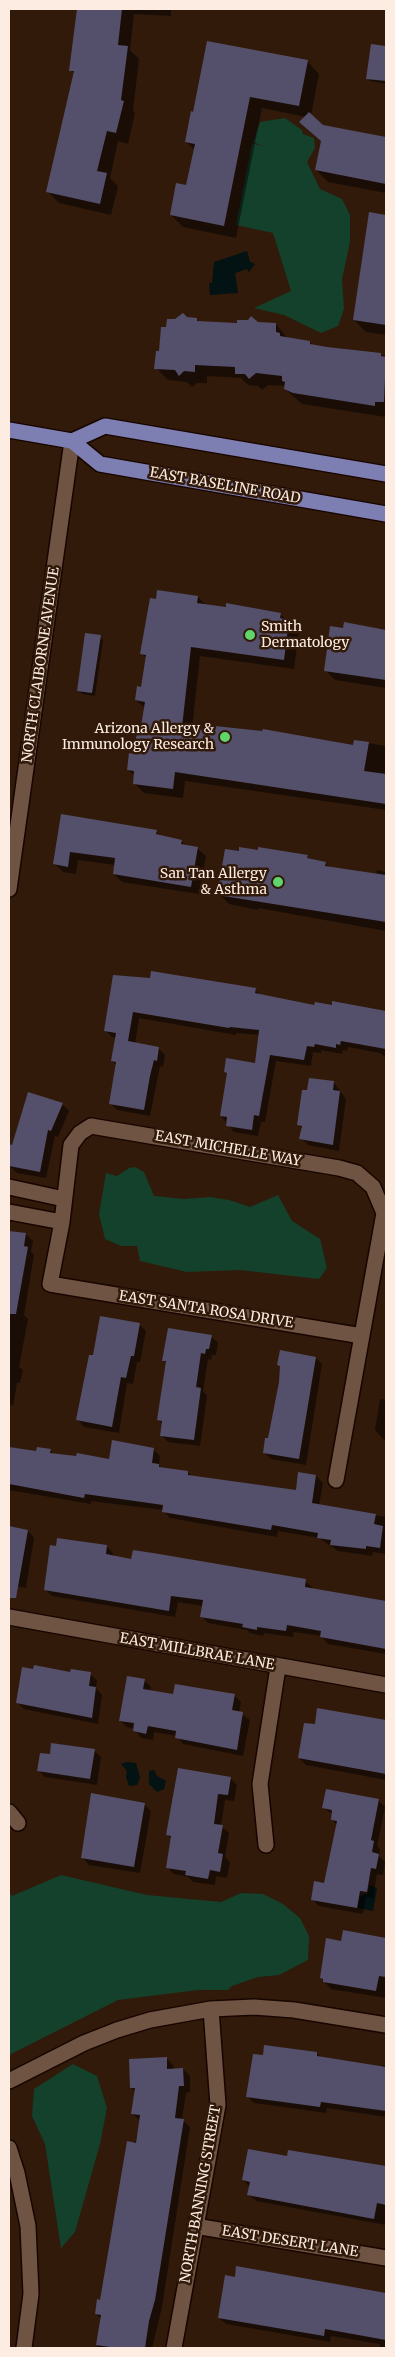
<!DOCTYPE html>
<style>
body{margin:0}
#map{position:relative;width:395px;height:2357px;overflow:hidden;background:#311a0a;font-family:Merriweather,serif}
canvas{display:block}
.frame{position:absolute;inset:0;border:10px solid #fcece1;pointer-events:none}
</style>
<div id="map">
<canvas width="395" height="2357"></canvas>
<div class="frame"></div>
</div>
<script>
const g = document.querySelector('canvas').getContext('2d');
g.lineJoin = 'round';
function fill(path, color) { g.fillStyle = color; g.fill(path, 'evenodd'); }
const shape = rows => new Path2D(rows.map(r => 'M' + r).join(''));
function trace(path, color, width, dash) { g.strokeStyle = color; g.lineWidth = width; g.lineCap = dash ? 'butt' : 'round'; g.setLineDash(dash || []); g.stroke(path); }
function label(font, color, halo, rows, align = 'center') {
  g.font = font + ' Merriweather,serif'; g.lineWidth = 5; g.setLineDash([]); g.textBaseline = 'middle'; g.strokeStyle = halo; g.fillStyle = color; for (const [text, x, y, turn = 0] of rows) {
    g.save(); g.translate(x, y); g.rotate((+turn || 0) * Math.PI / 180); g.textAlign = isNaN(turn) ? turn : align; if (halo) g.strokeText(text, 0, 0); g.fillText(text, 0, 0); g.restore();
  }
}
fill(shape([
 [285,118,302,130,303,134,314,138,315,148,307,162,320,189,342,199,350,215,350,242,342,279,344,309,338,326,321,333,284,315,254,308,291,291,273,233,236,225,252,143,265,147,253,142,260,122],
 [135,1167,144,1172,154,1196,184,1199,210,1197,229,1200,250,1207,278,1195,292,1221,320,1239,327,1268,319,1279,240,1270,187,1272,140,1261,137,1246,121,1246,105,1239,99,1214,106,1173,117,1176,129,1168],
 [61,1875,147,1895,221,1902,241,1893,263,1894,283,1904,300,1918,309,1936,308,1960,279,1975,258,1977,232,1986,228,1990,198,1990,118,2000,9,2055,9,1892,12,1896],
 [73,2064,97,2076,107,2108,100,2144,75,2232,61,2248,45,2144,32,2116,34,2089]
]), '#13412b');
fill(shape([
 [247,251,250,262,255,264,249,272,247,269,235,273,238,293,210,295,209,283,212,283,214,262],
 [126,1762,136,1763,140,1778,137,1785,129,1786,126,1777,127,1771,121,1764],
 [154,1770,157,1776,166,1781,164,1789,157,1792,149,1784,149,1771],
 [370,1885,377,1888,373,1911,358,1908,360,1896,367,1894]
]), '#031212');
fill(shape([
 [78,9,171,9,171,16,134,14,130,50,139,59,133,111,135,113,128,144,118,141,110,178,118,186,111,215,59,203,47,191,75,74,71,70],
 [372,45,386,47,386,84,370,81,367,78],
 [307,61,319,74,311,115,323,126,386,138,386,193,328,182,316,170,322,142,313,133,306,117,262,108,236,238,183,227,171,215,187,186,195,150,186,142,192,113],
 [370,214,386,216,386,335,366,332,354,320],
 [187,319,197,319,200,323,276,324,288,339,310,342,313,346,381,354,386,358,386,417,302,404,285,389,286,386,268,385,262,390,258,386,248,385,241,378,207,376,207,383,197,383,192,387,187,382,168,380,156,368,167,328],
 [198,597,206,605,280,614,299,631,294,669,200,656,192,729,354,747,355,741,386,746,386,810,185,781,183,798,144,793,134,783,135,776,128,770,141,733,145,708,136,700,142,688,146,658,142,653],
 [345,624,386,631,386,688,335,680,325,670],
 [100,637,103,640,95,696,82,694,78,690],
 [62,816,156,831,161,836,181,841,186,846,197,848,206,856,199,894,122,882,114,874,115,865,78,860,76,874,63,872,55,864],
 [307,857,311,860,325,863,331,869,376,875,377,870,386,872,386,931,258,908,258,910,229,904,219,894],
 [114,976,255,990,261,995,315,1006,333,1006,333,1002,386,1012,386,1058,380,1053,348,1047,347,1051,343,1050,342,1054,321,1050,321,1053,313,1052,311,1066,276,1061,265,1122,261,1122,258,1136,234,1132,221,1116,228,1075,225,1072,256,1064,260,1035,236,1033,236,1035,139,1018,135,1044,158,1048,165,1055,163,1067,160,1066,150,1116,117,1110,110,1103,117,1066,112,1061,116,1038,112,1037,105,1030],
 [310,1079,334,1083,346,1099,339,1151,308,1145,301,1138,303,1129,298,1124],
 [62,1104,69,1111,58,1137,55,1136,46,1178,17,1173,9,1166,9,1145,13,1146],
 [9,1232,26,1234,33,1241,31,1252,34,1255,24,1315,28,1319,19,1367,23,1370,20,1383,17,1383,13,1406,10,1405,9,1412],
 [139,1324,146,1331,140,1362,137,1362,133,1384,127,1383,119,1433,84,1427,78,1420,94,1357],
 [211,1336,218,1343,216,1355,212,1355,211,1360,208,1359,203,1391,207,1396,200,1446,168,1442,161,1435,162,1424,159,1420,167,1364,163,1360],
 [316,1358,322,1364,306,1465,271,1459,264,1452,269,1439],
 [380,1399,386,1400,386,1442,375,1430],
 [9,1448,37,1452,50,1450,55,1455,110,1460,153,1449,160,1456,159,1465,162,1469,188,1472,192,1477,297,1491,316,1476,323,1483,319,1506,386,1517,386,1554,373,1552,372,1556,338,1551,319,1538,278,1531,277,1537,170,1518,163,1510,91,1501,91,1504,9,1490],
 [9,1528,28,1531,34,1538,26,1588,9,1585],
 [106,1546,113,1553,113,1557,305,1581,312,1587,312,1590,386,1602,386,1654,328,1644,321,1636,294,1632,293,1637,264,1633,263,1636,250,1633,247,1630,208,1623,201,1616,203,1606,178,1602,175,1617,52,1596,45,1589],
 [71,1673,90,1674,97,1680,96,1688,102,1695,98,1724,24,1709,17,1702],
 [144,1680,151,1687,150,1691,174,1695,235,1696,241,1702,239,1713,250,1720,243,1756,183,1744,177,1736,154,1732,153,1740,141,1738,135,1729,127,1727,120,1721],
 [318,1710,386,1722,386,1780,306,1765,299,1758,316,1726],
 [94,1751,101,1757,97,1785,45,1777,38,1770],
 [230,1778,237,1785,234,1801,225,1800,221,1826,229,1833,225,1857,230,1862,227,1878,216,1876,215,1885,193,1882,188,1877,174,1874,167,1867,172,1839,167,1835],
 [378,1800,385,1807,377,1846,380,1849,379,1856,385,1862,383,1875,377,1874,373,1898,366,1897,363,1914,319,1906,312,1899,325,1885,337,1825,332,1820,333,1815,324,1808],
 [144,1804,151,1811,140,1873,89,1865,83,1858],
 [344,1932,386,1939,386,1998,331,1989,321,1978,342,1942],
 [317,2053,321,2058,382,2068,382,2065,386,2066,386,2117,327,2108,326,2113,254,2103,247,2096,264,2057],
 [167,2059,173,2065,174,2070,183,2069,190,2076,190,2092,186,2093,182,2120,190,2127,162,2307,152,2348,97,2348,101,2319,96,2314,102,2301,140,2121,133,2114,136,2092,131,2088],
 [324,2156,386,2167,386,2225,256,2201,249,2195,250,2187,243,2180,288,2157],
 [237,2268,386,2294,386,2348,379,2348,380,2344,331,2336,330,2342,226,2324,219,2318,236,2278]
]), '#0007');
fill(shape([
 [77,9,122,9,118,45,128,46,121,100,124,101,116,133,107,131,97,171,107,173,100,204,46,192,74,71,69,71],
 [207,41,308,60,299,106,250,97,224,226,170,215,176,183,186,185,195,144,185,142,191,111,193,112],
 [371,44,386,46,386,81,366,79],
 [309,112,323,125,386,137,386,184,315,170,321,141,299,122],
 [369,212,386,215,386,325,353,320],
 [183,313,187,317,197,318,197,321,237,323,237,320,248,320,251,316,258,322,276,323,276,332,280,333,280,336,310,341,310,344,327,347,381,353,381,356,386,357,384,402,375,402,375,406,293,393,284,389,285,382,282,381,282,376,256,373,249,379,245,374,235,374,235,367,195,365,195,372,184,371,179,376,175,370,154,369,156,351,159,351,161,327,166,327,167,319,175,319],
 [157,590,198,596,197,603,226,607,226,603,281,613,280,618,289,620,284,660,191,647,182,727,214,731,215,726,262,731,263,729,353,745,354,740,369,742,364,771,386,774,386,804,175,772,173,789,133,784,134,771,127,770,129,753,134,754,137,731,140,732,145,702,135,700,137,686,141,687,146,655,140,654,150,598,156,599],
 [344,622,386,630,386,680,324,671,330,626,343,628],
 [85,633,101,635,92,693,77,691],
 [61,814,157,830,156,834,182,840,181,844,198,847,191,887,113,874,115,858,70,852,68,867,53,864],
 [239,847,258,850,258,847,308,855,307,858,326,862,325,866,386,875,386,922,217,895,225,849,239,851],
 [151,971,256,988,255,993,314,1005,315,1002,332,1005,332,1001,386,1011,386,1049,341,1041,340,1045,336,1044,336,1048,315,1044,314,1047,307,1046,304,1060,270,1055,259,1116,254,1115,252,1130,226,1126,227,1117,220,1116,227,1073,224,1072,226,1058,255,1063,259,1030,230,1027,229,1028,133,1012,128,1041,159,1047,157,1061,154,1060,150,1076,144,1110,109,1104,116,1062,111,1061,116,1033,104,1031,113,975,150,978],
 [309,1078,334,1081,333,1090,340,1091,333,1145,299,1139,302,1126,297,1125,302,1090,307,1090],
 [28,1092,63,1103,51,1131,48,1130,40,1172,9,1166,9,1144,12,1145],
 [9,1231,26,1233,24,1246,28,1247,16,1314,9,1314],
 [100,1316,140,1323,134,1356,131,1356,126,1378,121,1377,112,1427,76,1420,89,1355,93,1355],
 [168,1328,212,1335,209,1349,206,1349,205,1354,201,1353,196,1387,201,1388,194,1440,160,1436,162,1421,157,1420,166,1361,162,1361],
 [280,1350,316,1357,299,1459,263,1453,265,1438,268,1438,271,1423,279,1382,280,1366,277,1365],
 [112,1440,154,1448,152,1463,159,1464,159,1467,188,1471,188,1475,296,1490,298,1472,316,1475,312,1503,376,1514,374,1524,383,1526,380,1548,366,1546,366,1549,330,1545,331,1540,317,1538,318,1533,272,1525,271,1530,162,1512,163,1505,85,1494,84,1498,9,1484,9,1447,36,1451,37,1447,51,1449,50,1453,76,1456,77,1453,109,1459],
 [9,1526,28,1530,16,1598,9,1598],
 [57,1538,107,1545,106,1554,131,1559,133,1550,159,1554,306,1579,305,1587,386,1601,386,1649,320,1637,321,1631,287,1625,286,1631,257,1627,257,1630,242,1627,243,1624,200,1617,203,1600,171,1596,169,1611,44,1590,50,1545,56,1546],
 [34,1665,70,1672,71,1669,91,1672,89,1686,96,1687,92,1718,16,1703,22,1667,33,1669],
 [127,1676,145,1679,143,1689,173,1694,175,1684,235,1694,232,1710,243,1712,237,1750,175,1738,176,1731,148,1726,146,1734,133,1731,134,1723,119,1721],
 [317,1708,386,1720,386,1774,298,1758,304,1723,315,1724],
 [51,1743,95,1749,90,1779,37,1771,40,1753,50,1754],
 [178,1768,231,1777,228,1795,218,1794,214,1824,223,1825,218,1853,223,1854,220,1872,210,1870,208,1879,185,1875,186,1871,166,1868,171,1836,166,1835],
 [326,1789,379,1799,371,1840,374,1841,372,1852,379,1854,376,1869,371,1868,367,1892,360,1891,357,1908,311,1900,314,1881,324,1883,337,1821,331,1820,332,1810,322,1808],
 [91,1793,145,1803,134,1867,81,1858],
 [343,1930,386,1938,386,1977,379,1976,376,1991,323,1982,323,1979,320,1978,326,1938,341,1941],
 [264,2045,317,2052,317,2056,386,2067,386,2111,321,2102,320,2107,246,2097,253,2054,263,2055],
 [167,2057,167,2069,183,2068,184,2086,179,2086,175,2118,184,2119,155,2300,149,2321,145,2348,117,2348,96,2345,101,2315,95,2314,97,2299,100,2300,127,2141,136,2143,140,2115,131,2114,135,2088,130,2088,129,2059],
 [248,2149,287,2156,288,2150,386,2166,386,2205,377,2203,374,2219,247,2195,250,2182,242,2180],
 [236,2266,386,2293,386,2340,325,2329,324,2336,218,2318,225,2275,235,2277]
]), '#544f6b');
const minor = shape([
 [9,889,72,441],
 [9,1187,64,1199],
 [9,1212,62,1222],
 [336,1480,384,1213,373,1187,357,1173,339,1168,91,1126,80,1133,71,1145,62,1222,50,1284,362,1336],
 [9,1617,386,1685],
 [9,1812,18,1823],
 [266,1845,260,1784,278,1667],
 [9,2081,84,2043,117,2030,150,2020,211,2009,254,2007,294,2010,386,2025],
 [9,2148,17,2173,28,2226,31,2294,24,2348],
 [195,2226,386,2258],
 [174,2348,218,2105,211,2009]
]);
const primary = shape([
 [9,430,72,441,100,464,386,514],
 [72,441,105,426,386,474]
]);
trace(minor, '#180500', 18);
trace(primary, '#180500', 18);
trace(minor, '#6f5443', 15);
trace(primary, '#7d7eb1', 15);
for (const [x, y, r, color] of [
 [250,635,6,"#5fd56b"],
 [225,737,6,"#5fd56b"],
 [278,882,6,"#5fd56b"]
]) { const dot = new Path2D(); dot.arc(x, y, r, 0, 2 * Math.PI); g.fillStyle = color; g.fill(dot); trace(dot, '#311a0a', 2); }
label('14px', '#fcece1', '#311a0a', [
 ["EAST BASELINE ROAD",225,486,10],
 ["NORTH CLAIBORNE AVENUE",41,665,-82],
 ["EAST MICHELLE WAY",228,1149,10],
 ["EAST SANTA ROSA DRIVE",206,1310,9],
 ["EAST MILLBRAE LANE",197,1652,10],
 ["NORTH BANNING STREET",201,2194,-80],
 ["EAST DESERT LANE",290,2242,9]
]);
label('14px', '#fcece1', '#311a0a', [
 ["Smith",261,627,"left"],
 ["Dermatology",261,643,"left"],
 ["Arizona Allergy &",214,729],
 ["Immunology Research",214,745],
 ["San Tan Allergy",267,874],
 ["& Asthma",267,890]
], 'right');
</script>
